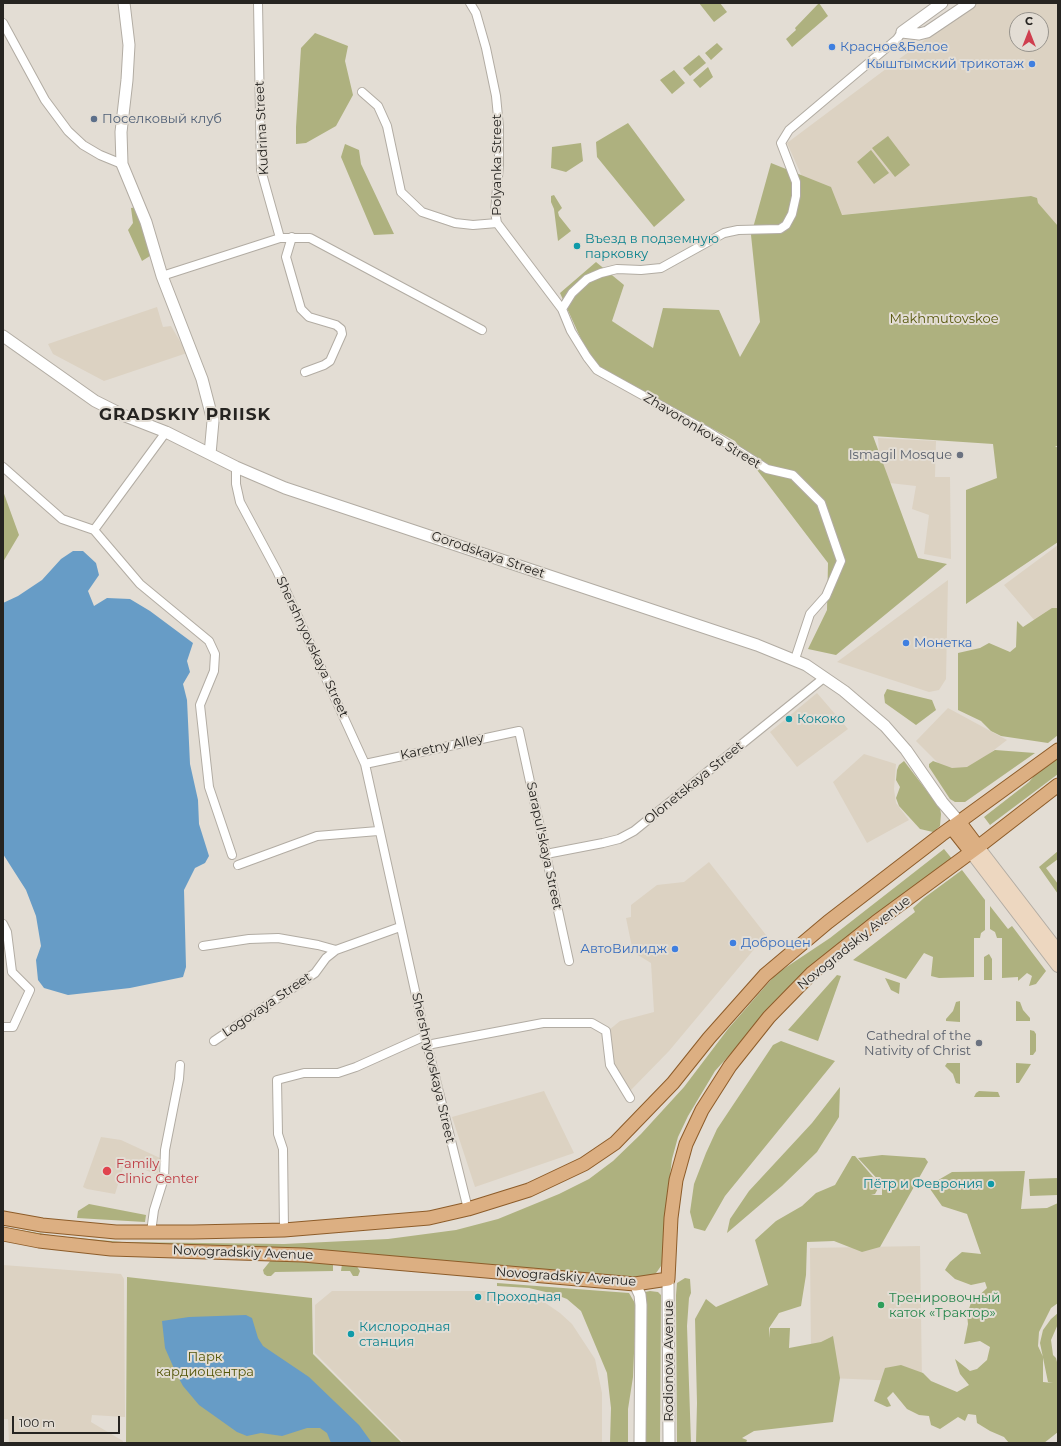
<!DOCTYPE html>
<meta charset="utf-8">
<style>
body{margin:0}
#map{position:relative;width:1061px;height:1446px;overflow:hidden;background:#e3ddd4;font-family:Montserrat,sans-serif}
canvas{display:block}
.frame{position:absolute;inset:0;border:4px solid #262421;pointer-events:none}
.north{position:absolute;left:1009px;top:12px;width:40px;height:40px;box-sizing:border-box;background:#e3ddd4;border:1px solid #97938c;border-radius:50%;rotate:0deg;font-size:11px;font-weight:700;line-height:16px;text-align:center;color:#262421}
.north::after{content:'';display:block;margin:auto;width:14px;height:18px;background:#cf3f4f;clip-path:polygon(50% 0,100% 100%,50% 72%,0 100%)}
.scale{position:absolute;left:12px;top:1416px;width:108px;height:18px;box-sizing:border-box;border:2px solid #262421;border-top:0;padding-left:5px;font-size:12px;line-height:14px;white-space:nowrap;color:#262421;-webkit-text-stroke:3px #e3ddd4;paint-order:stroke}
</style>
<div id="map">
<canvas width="1061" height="1446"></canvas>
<div class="frame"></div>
<div class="north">С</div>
<div class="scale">100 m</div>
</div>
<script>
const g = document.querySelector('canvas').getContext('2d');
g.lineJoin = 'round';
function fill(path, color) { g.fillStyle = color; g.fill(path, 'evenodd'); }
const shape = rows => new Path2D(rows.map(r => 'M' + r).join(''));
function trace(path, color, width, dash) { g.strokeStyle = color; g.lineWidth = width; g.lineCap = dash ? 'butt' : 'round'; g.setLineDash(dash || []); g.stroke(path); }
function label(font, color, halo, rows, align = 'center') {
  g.font = font + ' Montserrat,sans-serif'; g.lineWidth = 4; g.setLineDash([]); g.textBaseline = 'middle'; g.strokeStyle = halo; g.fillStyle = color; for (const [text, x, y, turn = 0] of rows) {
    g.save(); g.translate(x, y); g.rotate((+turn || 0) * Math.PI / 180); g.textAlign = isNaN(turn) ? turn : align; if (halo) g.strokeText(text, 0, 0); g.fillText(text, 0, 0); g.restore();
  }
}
fill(shape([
 [974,3,1058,3,1058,226,1031,196,820,217,787,143],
 [1017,20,1041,20,1041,44,1017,44],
 [157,307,163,327,171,326,187,353,104,381,53,354,48,344],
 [878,438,936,441,935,477,950,477,951,559,924,554,929,515,912,509,916,486,881,482],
 [1058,545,1058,607,1035,621,1004,585],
 [948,580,946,679,939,690,929,692,837,662],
 [817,693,848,729,797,767,770,732],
 [948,708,1007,740,955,780,916,741],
 [864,754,896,764,894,789,896,803,909,820,867,843,833,782],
 [709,862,766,935,669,1051,630,1091,612,1064,609,1030,620,1021,654,1012,651,963,633,952,626,918,631,917,631,905,657,885,684,882],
 [544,1091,574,1153,475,1187,452,1117],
 [101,1137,121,1140,160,1158,158,1175,125,1162,115,1194,87,1189,83,1187],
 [920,1246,922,1382,830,1378,811,1354,810,1248],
 [3,1265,121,1274,124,1279,125,1417,92,1415,91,1422,123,1441,123,1443,9,1443,8,1419,3,1419],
 [332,1291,491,1291,512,1293,544,1302,560,1313,572,1324,595,1359,602,1393,602,1443,404,1443,315,1353,315,1305]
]), '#dcd2c2');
fill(shape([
 [699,3,720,3,727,12,714,22],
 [819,3,828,16,792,47,786,39,796,30,795,28],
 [315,33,348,46,345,61,353,95,336,126,306,143,296,144,296,127,301,48],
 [717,43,723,49,711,60,705,53],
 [699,55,706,63,690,76,683,68],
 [708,67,713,77,700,88,693,80],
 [674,70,685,83,672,94,660,80],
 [628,123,685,200,654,227,597,157,596,142],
 [888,136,910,165,895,177,872,148],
 [581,143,583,161,566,172,551,168,552,147],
 [345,144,359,150,361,164,394,234,374,235,341,157],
 [871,150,889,173,874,184,857,162],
 [771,163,831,187,842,215,1031,196,1037,198,1038,203,1058,226,1058,446,1055,446,1058,448,1058,542,966,604,966,490,997,478,993,444,873,436,918,558,947,564,836,655,808,649,827,610,828,563,735,441,592,363,560,293,596,262,624,285,612,321,653,348,663,308,719,310,740,357,760,322,751,235],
 [554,195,562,208,558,212,559,216,571,231,558,241,554,209,551,202,551,196],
 [137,207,153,254,142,261,128,230,133,223,131,208],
 [3,491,19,535,3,562],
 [1052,608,1058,608,1058,735,1048,743,1001,736,991,731,981,721,958,710,958,653,980,648,989,643,1010,652,1016,647,1017,621,1023,627],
 [887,689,932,700,936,710,916,725,885,703,884,695],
 [995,750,1035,753,965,802,955,802,950,799,929,767,929,764,933,761,952,768,967,767],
 [1058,755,1058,774,990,825,984,817,1029,782,1039,770],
 [904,761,940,808,941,814,940,826,933,832,920,829,899,806,896,798,900,787,896,780,897,770,899,765],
 [944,849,953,860,751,1031,715,1071,688,1116,678,1137,672,1159,665,1217,663,1260,661,1266,654,1276,646,1278,112,1247,3,1232,3,1227,56,1236,122,1242,284,1244,388,1239,456,1230,498,1219,559,1194,589,1179,613,1161,641,1134,684,1087,728,1029,776,974,830,938],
 [1058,851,1058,859,1046,868,1058,884,1058,894,1039,867],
 [962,870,985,900,985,930,981,933,980,938,974,938,974,977,939,978,931,976,933,957,924,953,906,979,853,960,915,912,913,908,924,898],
 [990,906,1008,929,1012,926,1046,971,1036,984,1029,986,1032,976,1027,973,1018,981,1018,977,1002,978,1002,938,997,938,995,932,990,929],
 [989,954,992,959,992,980,984,980,984,957],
 [837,975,841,976,818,1041,788,1030],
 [885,978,900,983,899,994,891,990],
 [960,1001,960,1022,946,1021,946,1019,953,1011,956,1002],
 [1016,1001,1020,1002,1023,1010,1030,1018,1030,1021,1016,1021],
 [1030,1030,1034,1031,1036,1034,1036,1051,1033,1055,1030,1055],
 [781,1041,835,1061,725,1196,705,1231,694,1228,690,1212,694,1184,706,1153,717,1129,773,1045],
 [947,1063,960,1063,960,1084,956,1083,953,1074,945,1066],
 [1016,1063,1031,1064,1019,1083,1016,1083],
 [840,1087,839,1117,817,1152,782,1186,727,1233,730,1219,749,1191,812,1123],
 [979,1091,998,1092,1000,1097,974,1097,976,1093],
 [882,1155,925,1158,928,1162,880,1247,862,1252,834,1241,807,1242,806,1275,801,1306,779,1313,769,1328,770,1338,770,1328,790,1328,789,1348,821,1342,833,1336,840,1378,833,1422,754,1431,742,1438,747,1440,746,1443,696,1443,697,1403,695,1319,706,1299,716,1307,768,1285,755,1240,776,1221,802,1206,816,1193,835,1185,852,1156,855,1156,880,1185,875,1194,871,1195,882,1195,882,1184,858,1158],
 [1025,1171,1021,1209,1047,1208,1058,1203,1058,1303,1051,1308,1039,1332,1038,1346,1043,1357,1043,1382,1053,1383,1048,1382,1040,1343,1043,1330,1051,1319,1058,1313,1058,1324,1051,1340,1053,1355,1056,1358,1058,1366,1058,1432,1044,1443,1009,1443,1004,1437,990,1431,977,1423,976,1415,968,1414,965,1421,958,1417,940,1429,931,1425,929,1416,919,1415,907,1409,893,1392,887,1398,891,1406,887,1407,874,1401,885,1368,901,1365,923,1373,931,1381,957,1392,969,1385,960,1374,955,1359,970,1371,977,1369,987,1360,990,1347,980,1341,964,1344,968,1324,967,1314,971,1303,987,1288,985,1282,971,1285,955,1279,945,1270,950,1262,962,1252,981,1254,967,1214,942,1206,928,1186,952,1172],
 [1058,1178,1058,1195,1030,1196,1029,1179],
 [89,1204,146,1215,145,1222,77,1218,78,1211],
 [271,1260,333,1263,333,1271,275,1272,271,1276,267,1276,264,1274,263,1270],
 [342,1264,356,1265,360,1271,358,1276,353,1276,350,1271,341,1271],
 [127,1277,312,1298,313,1354,402,1443,126,1443],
 [685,1278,690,1279,691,1293,689,1298,687,1326,691,1443,677,1443,676,1295,677,1283],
 [497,1283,629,1293,636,1305,633,1377,628,1409,628,1443,610,1443,611,1408,607,1373,581,1311,567,1299,554,1294,529,1288,497,1286],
 [650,1291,658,1292,661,1295,660,1443,644,1443,644,1296,645,1292]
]), '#aeb17f');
fill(shape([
 [73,551,83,551,96,563,99,575,88,591,94,606,107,598,130,599,150,611,193,643,187,661,190,672,183,684,187,700,190,764,198,800,199,824,209,856,205,863,195,868,184,890,186,967,183,977,130,988,68,995,44,988,38,980,36,960,41,946,36,916,26,890,3,854,3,603,18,596,42,580,61,559],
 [246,1315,252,1318,258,1338,263,1346,309,1377,359,1425,372,1443,331,1443,327,1433,320,1428,307,1428,282,1436,261,1433,247,1436,237,1432,199,1405,183,1386,176,1373,165,1348,162,1321,189,1317]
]), '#679cc6');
const minor = shape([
 [258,3,261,170,280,238,310,238,482,330],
 [470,3,476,13,486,48,496,96,499,127,499,165,495,212,497,223,562,309,571,331,587,357,597,370,707,431,767,469,793,475,821,503,841,561,826,596,810,614,795,659],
 [3,23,45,100,68,131,83,145,100,155,122,164],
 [362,92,378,106,387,126,401,192,422,212,455,223,473,225,497,223],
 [292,237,286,257,301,309,309,317,336,325,341,329,342,334,330,361,324,365,305,372],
 [162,276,280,238],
 [562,309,572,293,587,279,601,273,617,269,641,270,661,268,724,233,738,230,780,229,786,225,792,214,796,196,796,182,781,143,789,130,897,39,902,32],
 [3,467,62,519,94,530,140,584,209,641,215,654,214,671,200,705,209,787,232,855],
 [236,467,236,484,240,502,277,571,365,764,425,1036,468,1209],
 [94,530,166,432],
 [365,764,519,731,569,961],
 [546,854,603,843,619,839,634,831,825,677],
 [238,865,317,836,378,831],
 [3,924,7,932,12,972,30,990,13,1027,3,1027],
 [203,946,249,939,278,938,318,945,336,950,400,927],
 [214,1041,315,973,326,958,336,950],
 [427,1045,543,1023,592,1023,606,1031,610,1065,630,1098],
 [284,1230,283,1149,278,1134,277,1080,304,1073,338,1073,356,1067,425,1036],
 [151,1232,154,1210,164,1178,165,1150,179,1079,180,1065]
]);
const tertiary = shape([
 [124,3,129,45,127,80,121,132,122,164,146,222,162,276,202,379,213,421,210,454],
 [902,32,919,34,927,32,970,3],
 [902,32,942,3],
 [3,336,95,401,125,416,166,432,236,467,285,488,757,645,806,665,844,691,885,726,906,750,942,802,960,823],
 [668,1279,669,1443],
 [635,1284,640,1295,641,1305,640,1443]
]);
const secondary = shape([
 [978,847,1058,951],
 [971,852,1058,966]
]);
const primary = shape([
 [960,823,978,847],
 [952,828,971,852],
 [3,1218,42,1225,116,1232,193,1232,284,1230,429,1218,468,1209,529,1190,584,1164,615,1143,673,1083,709,1038,765,975,828,922,941,835,1058,750],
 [3,1234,39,1241,111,1249,303,1255,635,1284,668,1279,671,1218,676,1180,686,1144,702,1110,730,1066,769,1017,812,973,876,922,978,847,1058,785]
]);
trace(minor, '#b2aca3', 10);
trace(tertiary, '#b2aca3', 13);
trace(secondary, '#b2aca3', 14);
trace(primary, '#8d5c29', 15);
trace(minor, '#fff', 8);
trace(tertiary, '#fff', 11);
trace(secondary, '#edd7c0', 12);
trace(primary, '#dcaf82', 13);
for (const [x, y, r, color] of [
 [832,47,4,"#3f7fe0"],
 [1032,64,4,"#3f7fe0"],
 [94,119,4,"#5c6f8a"],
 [577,246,4,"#0f9aa8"],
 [960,455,4,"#6b7280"],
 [906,643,4,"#3f7fe0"],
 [789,719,4,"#0f9aa8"],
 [733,943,4,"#3f7fe0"],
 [675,949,4,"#3f7fe0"],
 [979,1043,4,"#6b7280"],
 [107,1171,5,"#e0444e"],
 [991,1184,4,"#0f9aa8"],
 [478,1297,4,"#0f9aa8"],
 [881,1305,4,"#2e9e5b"],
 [351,1334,4,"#0f9aa8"]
]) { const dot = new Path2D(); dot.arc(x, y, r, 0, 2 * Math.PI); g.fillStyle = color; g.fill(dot); trace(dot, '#e3ddd4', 1.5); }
label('13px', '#366cbe', '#e3ddd4', [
 ["Красное&Белое",840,47],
 ["Кыштымский трикотаж",1024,64,"right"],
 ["Монетка",914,643],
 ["Доброцен",741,943],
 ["АвтоВилидж",667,949,"right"]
], 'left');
label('13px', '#4e5e75', '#e3ddd4', [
 ["Поселковый клуб",102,119]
], 'left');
label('13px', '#262421', '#e3ddd4', [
 ["Kudrina Street",262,128,-93],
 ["Polyanka Street",497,165,-90],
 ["Zhavoronkova Street",702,431,31],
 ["Gorodskaya Street",488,555,19],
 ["Shershnyovskaya Street",312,647,65],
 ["Karetny Alley",442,747,-12],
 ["Olonetskaya Street",694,783,-39],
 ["Sarapul'skaya Street",544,846,78],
 ["Novogradskiy Avenue",854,943,-39],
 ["Logovaya Street",267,1005,-34],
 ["Shershnyovskaya Street",433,1068,77],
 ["Novogradskiy Avenue",243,1253,2],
 ["Novogradskiy Avenue",566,1277,4],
 ["Rodionova Avenue",669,1361,-90]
]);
label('13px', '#0d838f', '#e3ddd4', [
 ["Въезд в подземную",585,239],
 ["парковку",585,254],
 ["Кококо",797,719],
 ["Пётр и Феврония",983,1184,"right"],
 ["Проходная",486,1297],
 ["Кислородная",359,1327],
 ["станция",359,1342]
], 'left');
label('13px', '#545609', '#e3ddd4', [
 ["Makhmutovskoe",944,319],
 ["Парк",205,1357],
 ["кардиоцентра",205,1372]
]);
label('13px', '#5b616d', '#e3ddd4', [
 ["Ismagil Mosque",952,455],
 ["Cathedral of the",971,1036],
 ["Nativity of Christ",971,1051]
], 'right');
label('13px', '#be3a42', '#e3ddd4', [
 ["Family",116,1164],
 ["Clinic Center",116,1179]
], 'left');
label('13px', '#27864d', '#e3ddd4', [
 ["Тренировочный",889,1298],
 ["каток «Трактор»",889,1313]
], 'left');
g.letterSpacing = '1px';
label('bold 17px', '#262421', '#e3ddd4', [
 ["GRADSKIY PRIISK",185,415]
]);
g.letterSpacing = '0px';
</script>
